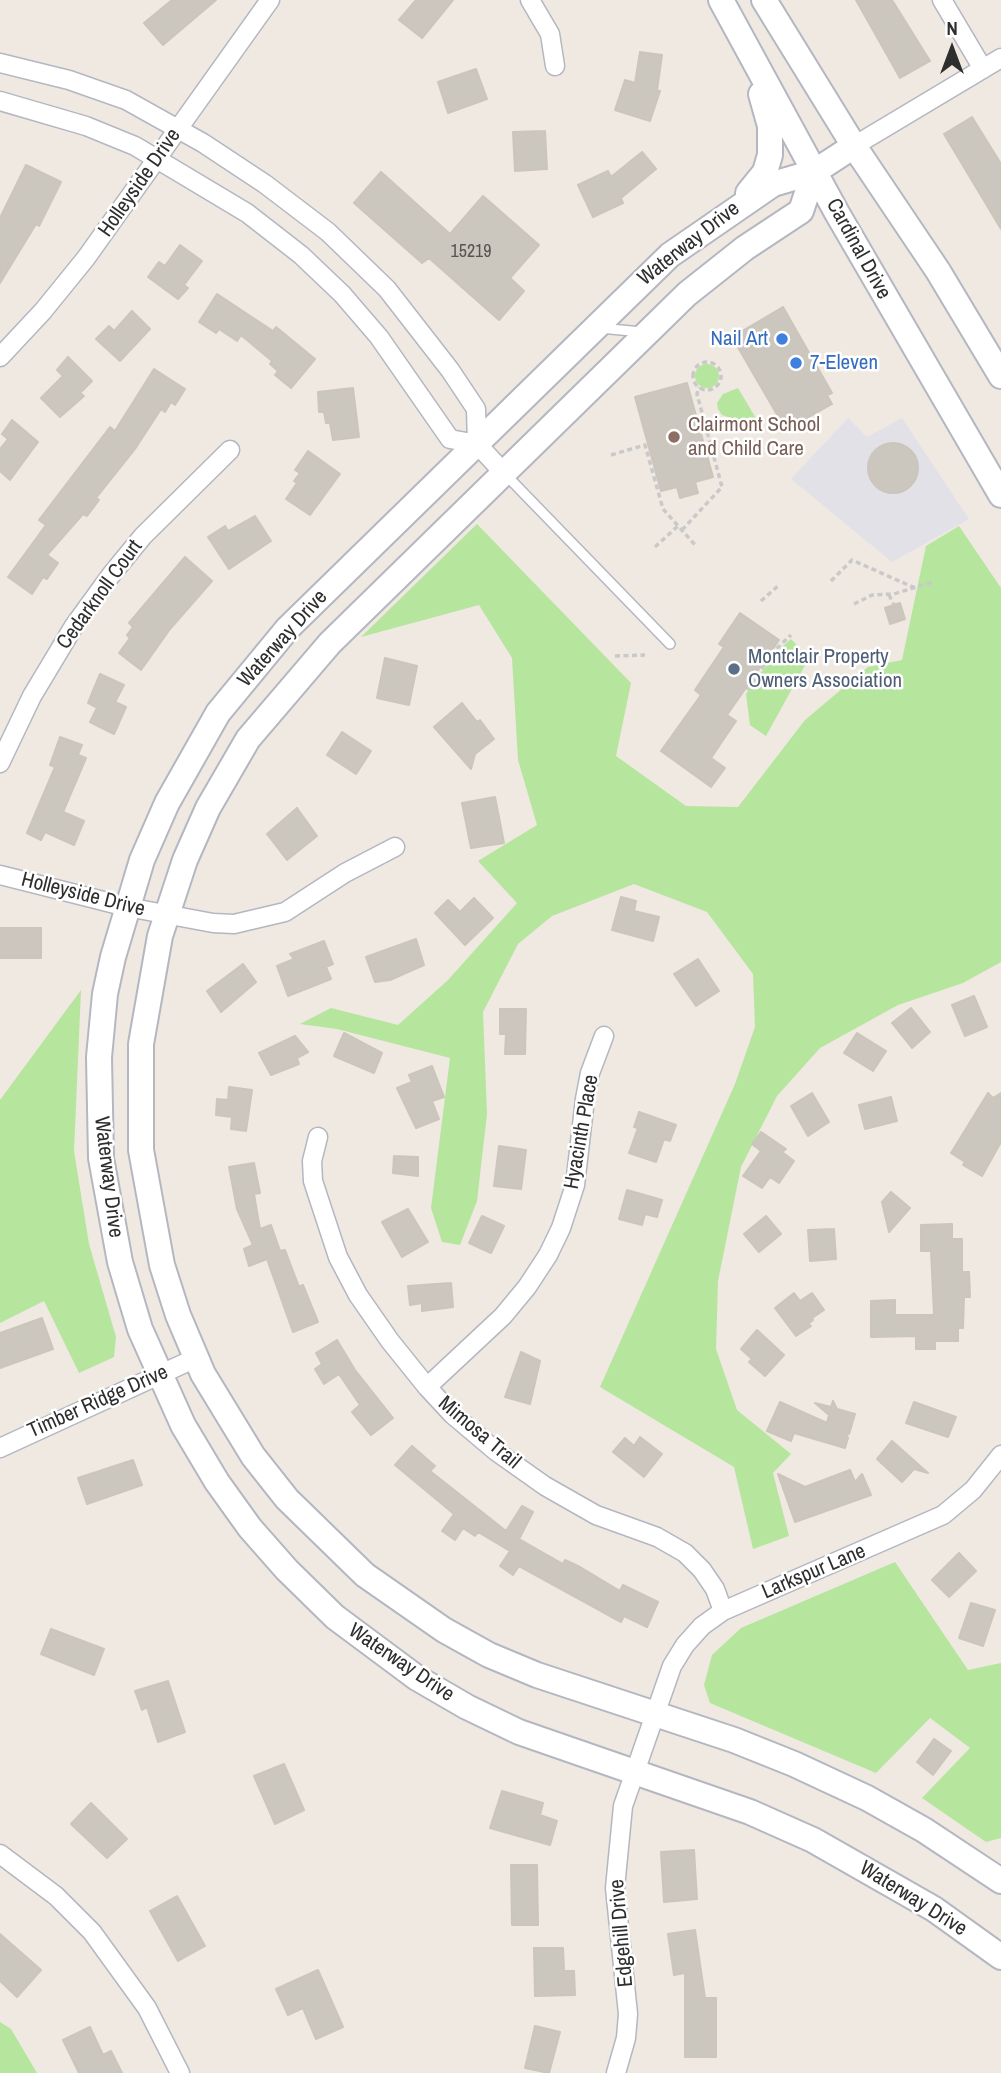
<!DOCTYPE html>
<style>
body{margin:0}
#map{position:relative;width:1001px;height:2073px;overflow:hidden;background:#efe9e1;font-family:"Archivo Narrow",sans-serif}
canvas{display:block}
.north{position:absolute;left:917px;top:14px;width:70px;height:70px;-webkit-text-stroke:5px #fff;paint-order:stroke;rotate:0deg;font-size:19px;font-weight:700;line-height:28px;text-align:center;color:#2e2e2e}
.north::after{content:'';display:block;margin:auto;width:24px;height:32px;background:#2e2e2e;clip-path:polygon(50% 0,100% 100%,50% 72%,0 100%)}
</style>
<div id="map">
<canvas width="1001" height="2073"></canvas>
<div class="north">N</div>
</div>
<script>
const g = document.querySelector('canvas').getContext('2d');
g.lineJoin = 'round';
function fill(path, color) { g.fillStyle = color; g.fill(path, 'evenodd'); }
const shape = rows => new Path2D(rows.map(r => 'M' + r).join(''));
function trace(path, color, width, dash) { g.strokeStyle = color; g.lineWidth = width; g.lineCap = dash ? 'butt' : 'round'; g.setLineDash(dash || []); g.stroke(path); }
function label(font, color, halo, rows, align = 'center') {
  g.font = font + ' "Archivo Narrow",sans-serif'; g.lineWidth = 5; g.setLineDash([]); g.textBaseline = 'middle'; g.strokeStyle = halo; g.fillStyle = color; for (const [text, x, y, turn = 0] of rows) {
    g.save(); g.translate(x, y); g.rotate((+turn || 0) * Math.PI / 180); g.textAlign = isNaN(turn) ? turn : align; if (halo) g.strokeText(text, 0, 0); g.fillText(text, 0, 0); g.restore();
  }
}
fill(shape([
 [848,418,867,437,902,418,969,519,892,562,791,479]
]), '#e3e1e8');
fill(shape([
 '695 376a12 12 0 1 1 24 0a12 12 0 1 1-24 0Z',
 [738,388,757,420,750,424,722,415,718,409,717,403,723,394],
 [477,524,631,683,616,756,686,806,738,807,805,720,868,667,902,660,926,546,959,526,1001,588,1001,962,963,983,898,1005,820,1048,777,1096,741,1167,718,1281,716,1349,737,1410,791,1454,773,1473,789,1536,753,1549,734,1467,600,1387,735,1084,755,1027,753,974,707,912,634,884,552,916,518,944,483,1012,487,1114,477,1201,460,1245,442,1242,431,1208,450,1058,337,1029,300,1024,331,1008,398,1025,448,980,517,903,478,861,537,825,518,760,512,658,479,605,361,637],
 [791,639,809,658,766,736,750,725,746,694,775,653],
 [81,990,74,1151,89,1244,116,1337,114,1357,79,1373,44,1301,0,1323,0,1100],
 [895,1562,968,1670,1001,1663,1001,1838,986,1842,922,1798,970,1748,930,1718,876,1773,710,1703,704,1685,712,1655,741,1628],
 [0,2022,11,2029,37,2073,0,2073]
]), '#b6e59e');
const building = shape([
 [172,0,216,0,163,45,144,23,172,0],
 [416,0,453,0,422,38,399,20,416,0],
 [856,0,892,0,930,61,900,78,856,0],
 [640,52,662,55,657,90,660,91,650,121,615,110,625,80,635,83,640,52],
 [476,69,487,99,448,113,438,82,476,69],
 [972,117,1001,164,1001,229,944,134,972,117],
 [545,131,547,169,515,171,513,132,545,131],
 [642,152,656,169,621,198,623,203,593,217,578,185,608,171,611,177,642,152],
 [26,165,61,182,39,226,36,224,0,283,0,218,26,165],
 [381,172,450,234,483,196,539,245,510,278,524,291,499,320,429,258,422,263,354,203,381,172],
 [180,245,202,261,184,285,188,288,178,299,148,277,159,262,165,266,180,245],
 [217,294,273,331,276,327,315,359,291,388,275,375,278,371,270,364,272,361,241,335,237,341,219,329,216,333,199,322,217,294],
 [783,307,832,393,827,395,832,404,786,430,732,337,783,307],
 [132,311,150,329,120,361,96,339,109,326,114,331,132,311],
 [68,357,92,381,80,393,84,396,60,417,41,398,63,376,57,370,68,357],
 [154,369,185,389,175,405,171,402,165,412,161,409,135,449,96,498,99,500,87,516,83,514,47,555,58,563,47,579,43,577,32,594,8,577,46,525,39,520,110,427,115,431,154,369],
 [687,383,713,477,695,482,698,493,680,498,677,487,661,491,635,397,687,383],
 [353,388,359,437,333,440,330,423,326,423,324,412,319,412,318,392,353,388],
 [12,420,38,442,10,480,0,471,0,449,8,439,2,434,12,420],
 '868 468a25 25 0 1 1 50 0a25 25 0 1 1-50 0Z',
 [308,451,340,474,310,515,286,499,297,483,294,481,300,473,295,470,308,451],
 [255,516,271,541,229,569,208,537,225,526,228,531,255,516],
 [185,557,212,581,170,629,141,670,119,653,130,638,127,635,133,627,129,623,185,557],
 [900,603,905,619,890,624,885,608,900,603],
 [740,613,779,640,727,715,736,721,711,758,725,768,711,787,661,751,701,695,695,690,724,647,719,644,740,613],
 [385,658,417,666,409,705,377,698,385,658],
 [100,674,124,685,115,702,126,707,114,734,90,722,97,708,88,703,100,674],
 [462,703,477,722,480,720,494,739,475,754,471,769,434,727,462,703],
 [342,732,371,751,356,774,327,755,342,732],
 [60,737,82,745,78,755,86,758,63,812,84,821,74,845,45,832,41,840,27,833,55,767,50,765,60,737],
 [495,797,504,843,471,848,462,803,495,797],
 [297,808,317,836,287,860,267,834,297,808],
 [621,897,636,901,634,911,659,917,653,941,612,930,621,897],
 [474,898,493,918,465,945,435,913,448,900,460,912,474,898],
 [0,928,41,928,41,958,0,958,0,928],
 [416,939,424,965,390,980,375,982,366,957,416,939],
 [324,941,333,964,326,967,331,979,288,996,277,966,294,959,290,954,324,941],
 [698,959,719,991,696,1006,674,974,698,959],
 [243,964,256,982,221,1012,207,991,243,964],
 [974,996,987,1027,965,1036,952,1005,974,996],
 [911,1008,930,1032,912,1048,892,1023,911,1008],
 [500,1009,526,1009,525,1054,505,1054,506,1034,500,1034,500,1009],
 [344,1033,382,1053,374,1073,334,1056,344,1033],
 [857,1033,886,1051,873,1071,844,1053,857,1033],
 [295,1036,308,1052,297,1058,299,1064,271,1075,259,1053,295,1036],
 [432,1066,444,1097,432,1101,439,1119,416,1128,397,1088,412,1082,409,1075,432,1066],
 [229,1087,252,1090,246,1131,231,1129,232,1117,216,1115,217,1099,228,1100,229,1087],
 [812,1093,829,1122,808,1136,791,1106,812,1093],
 [988,1093,993,1098,1001,1093,1001,1142,982,1176,963,1165,965,1162,951,1153,988,1093],
 [891,1097,897,1121,865,1129,859,1105,891,1097],
 [639,1112,676,1125,670,1141,664,1139,656,1162,629,1153,638,1128,634,1127,639,1112],
 [761,1132,786,1149,782,1152,794,1161,779,1183,770,1177,762,1188,743,1176,761,1151,752,1144,761,1132],
 [499,1146,526,1150,521,1189,494,1186,499,1146],
 [394,1156,418,1157,418,1176,393,1173,394,1156],
 [254,1163,260,1193,254,1194,260,1229,271,1225,280,1251,285,1250,299,1287,303,1285,318,1322,293,1332,267,1259,249,1266,244,1249,253,1245,237,1209,229,1167,254,1163],
 [627,1190,662,1200,657,1217,645,1214,642,1225,619,1219,627,1190],
 [891,1192,910,1208,889,1232,882,1202,891,1192],
 [408,1209,428,1242,402,1257,382,1222,408,1209],
 [482,1216,504,1226,491,1253,469,1243,482,1216],
 [766,1216,781,1234,759,1252,744,1234,766,1216],
 [952,1224,952,1239,962,1239,962,1272,969,1272,970,1297,964,1297,963,1328,958,1328,958,1341,935,1341,935,1349,916,1349,916,1336,871,1337,871,1301,895,1300,895,1315,934,1315,931,1251,921,1251,921,1225,952,1224],
 [834,1229,836,1259,810,1261,808,1230,834,1229],
 [451,1283,453,1307,422,1311,422,1303,410,1305,408,1286,451,1283],
 [794,1293,800,1301,812,1293,824,1310,812,1318,813,1320,808,1324,811,1326,796,1336,775,1308,794,1293],
 [42,1318,53,1349,0,1368,0,1333,42,1318],
 [757,1330,784,1355,765,1376,749,1362,752,1359,741,1349,757,1330],
 [337,1340,355,1370,393,1418,371,1435,352,1412,360,1405,339,1374,324,1384,315,1369,322,1364,316,1353,337,1340],
 [521,1352,540,1361,530,1404,505,1397,521,1352],
 [833,1401,837,1409,855,1414,849,1434,845,1430,848,1438,845,1448,794,1433,791,1441,767,1431,780,1402,827,1423,829,1415,815,1403,831,1407,833,1401],
 [914,1402,956,1417,948,1437,906,1423,914,1402],
 [640,1437,662,1454,644,1477,613,1452,625,1438,634,1446,640,1437],
 [892,1441,928,1473,914,1469,902,1482,877,1459,892,1441],
 [412,1446,435,1466,430,1471,506,1531,522,1506,533,1512,519,1539,563,1564,565,1560,580,1567,620,1591,623,1585,658,1602,647,1627,624,1616,621,1622,519,1566,513,1575,500,1566,510,1551,478,1532,475,1536,463,1528,455,1540,442,1531,454,1514,395,1465,412,1446],
 [133,1460,142,1485,87,1504,78,1478,133,1460],
 [850,1470,855,1482,862,1474,871,1495,795,1522,778,1474,805,1487,850,1470],
 [959,1553,976,1571,949,1597,932,1580,959,1553],
 [971,1603,995,1610,983,1646,959,1638,971,1603],
 [51,1629,104,1649,94,1675,41,1654,51,1629],
 [168,1681,185,1732,158,1742,147,1707,142,1710,135,1691,168,1681],
 [934,1739,951,1751,933,1775,917,1762,934,1739],
 [284,1764,304,1810,275,1824,254,1776,284,1764],
 [502,1791,543,1803,540,1815,557,1821,550,1845,490,1828,502,1791],
 [91,1803,127,1839,107,1858,71,1824,91,1803],
 [694,1850,697,1899,664,1902,661,1852,694,1850],
 [511,1865,537,1865,538,1925,512,1925,511,1865],
 [177,1896,205,1946,178,1961,150,1911,177,1896],
 [695,1930,705,1998,716,1998,716,2057,685,2057,685,1973,674,1975,668,1934,695,1930],
 [0,1934,41,1970,17,1997,0,1981,0,1934],
 [534,1948,563,1948,564,1971,574,1971,575,1995,535,1996,534,1948],
 [318,1970,343,2027,316,2039,303,2008,288,2015,276,1989,318,1970],
 [535,2026,560,2032,549,2073,525,2068,535,2026],
 [90,2027,103,2055,111,2051,122,2073,79,2073,63,2040,90,2027]
]);
fill(building, '#cbc7bf');
trace(building, '#cbc5ba', 2);
const service = shape([
 [600,328,642,332],
 [505,474,670,644]
]);
const minor = shape([
 [530,0,550,34,555,66],
 [942,0,983,69],
 [0,63,69,80,126,100,203,143,265,184,328,232,387,289,450,370,476,409,477,444],
 [0,101,86,126,135,146,247,213,301,255,342,294,379,337,450,439,477,444,504,473],
 [854,146,1001,58],
 [0,357,43,311,86,258,270,0],
 [0,763,32,696,74,626,111,575,143,536,230,450],
 [0,875,127,907,213,923,234,924,285,912,345,873,395,847],
 [318,1137,312,1161,313,1181,338,1257,358,1295,390,1341,427,1387,452,1414,497,1452,545,1486,596,1515,657,1537,685,1553,702,1570,715,1589,723,1611],
 [427,1387,503,1316,527,1287,548,1255,561,1228,575,1185,585,1099,590,1073,604,1036],
 [0,1448,196,1358],
 [0,1854,56,1896,92,1932,147,2008,180,2073],
 [616,2073,626,2038,628,2014,615,1888,623,1806,672,1666,685,1645,702,1626,723,1611,943,1515,973,1490,1001,1455]
]);
const secondary = shape([
 [721,0,837,213,1001,495],
 [764,0,854,146,938,271,1001,376],
 [854,146,814,172,773,184,670,255,288,628,218,713,167,803,142,860,113,957,105,994,99,1057,101,1158,120,1262,140,1329,183,1425,217,1482,250,1528,287,1570,335,1617,417,1678,467,1707,519,1732,750,1812,813,1840,934,1909,1001,1957],
 [814,172,801,211,745,248,687,294,330,643,248,739,208,808,185,860,160,936,141,1044,141,1150,162,1265,178,1315,203,1374,253,1456,287,1499,365,1575,444,1630,489,1655,537,1675,734,1740,794,1764,867,1798,924,1830,1001,1881],
 [748,193,765,172,770,155,770,126,761,94]
]);
trace(service, '#b4b7c1', 12);
trace(minor, '#b4b7c1', 21);
trace(secondary, '#b4b7c1', 28);
trace(shape([
 '693 376a14 14 0 1 1 28 0a14 14 0 1 1-28 0Z',
 [611,455,645,445,663,509,696,546],
 [682,530,722,487,697,394,699,387],
 [655,547,678,526],
 [831,581,852,560,915,588],
 [889,595,894,605],
 [761,601,779,585],
 [854,604,872,595,894,594,933,582],
 [615,656,645,655],
 [747,690,773,652,791,635]
]), '#c9c9c9', 3.5, [5, 3.5]);
trace(service, '#fff', 9);
trace(minor, '#fff', 18);
trace(secondary, '#fff', 24);
for (const [x, y, r, color] of [
 [782,339,7,"#3f7fe0"],
 [796,363,7,"#3f7fe0"],
 [674,437,7,"#8d6e63"],
 [734,669,7,"#5c6f8a"]
]) { const dot = new Path2D(); dot.arc(x, y, r, 0, 2 * Math.PI); g.fillStyle = color; g.fill(dot); trace(dot, '#fff', 2.5); }
label('18px', '#555452', null, [
 ["15219",471,252]
]);
label('21px', '#2e2e2e', '#fff', [
 ["Holleyside Drive",140,183,-55],
 ["Waterway Drive",689,244,-38],
 ["Cardinal Drive",858,249,61],
 ["Cedarknoll Court",100,595,-54],
 ["Waterway Drive",283,639,-48],
 ["Holleyside Drive",83,895,14],
 ["Hyacinth Place",582,1132,-80],
 ["Waterway Drive",108,1177,83],
 ["Timber Ridge Drive",98,1402,-24],
 ["Mimosa Trail",479,1433,40],
 ["Larkspur Lane",814,1572,-23],
 ["Waterway Drive",401,1663,34],
 ["Waterway Drive",913,1899,32],
 ["Edgehill Drive",622,1933,-95]
]);
label('21px', '#366cbe', '#fff', [
 ["Nail Art",768,339],
 ["7-Eleven",810,363,"left"]
], 'right');
label('21px', '#785e54', '#fff', [
 ["Clairmont School",688,425],
 ["and Child Care",688,449]
], 'left');
label('21px', '#4e5e75', '#fff', [
 ["Montclair Property",748,657],
 ["Owners Association",748,681]
], 'left');
</script>
